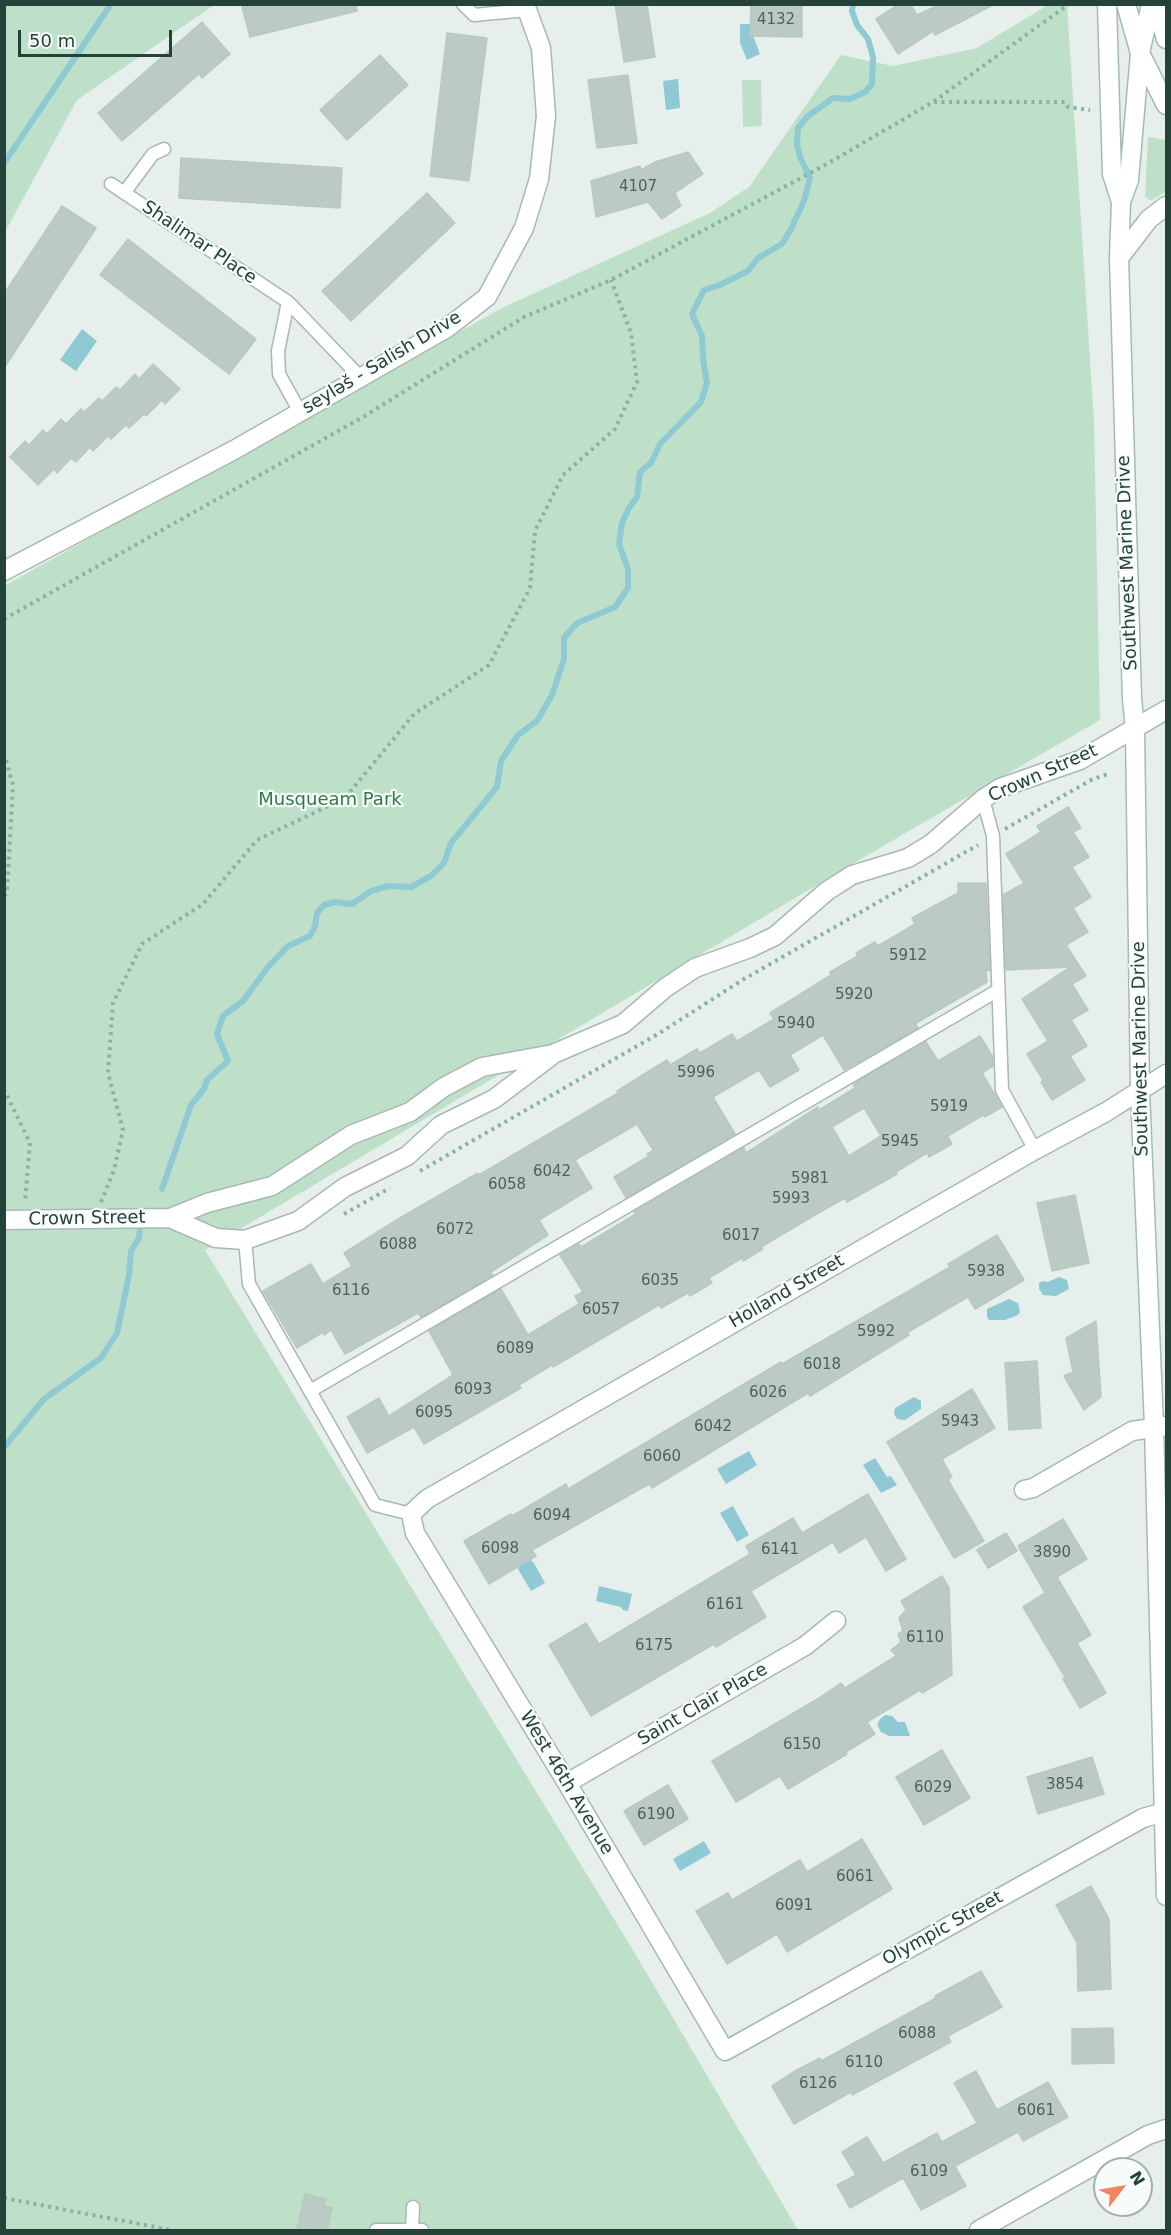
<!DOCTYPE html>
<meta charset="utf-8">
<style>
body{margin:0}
#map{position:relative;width:1171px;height:2235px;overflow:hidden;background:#e6efeb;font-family:"DejaVu Sans",sans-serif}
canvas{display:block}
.frame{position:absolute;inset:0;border:6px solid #24423a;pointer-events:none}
.north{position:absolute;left:1093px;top:2157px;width:60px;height:60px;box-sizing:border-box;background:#f7fbf9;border:2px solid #a3b1ad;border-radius:50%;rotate:59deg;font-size:16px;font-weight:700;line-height:24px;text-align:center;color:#24423a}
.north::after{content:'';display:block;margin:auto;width:21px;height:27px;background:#f4845f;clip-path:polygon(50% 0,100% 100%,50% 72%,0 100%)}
.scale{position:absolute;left:18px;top:30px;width:154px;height:27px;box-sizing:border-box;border:3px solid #24423a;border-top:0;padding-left:8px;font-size:18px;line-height:21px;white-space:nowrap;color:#24423a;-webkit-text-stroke:4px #f7fbf9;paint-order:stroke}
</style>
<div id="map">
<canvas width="1171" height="2235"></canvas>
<div class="frame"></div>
<div class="north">N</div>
<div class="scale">50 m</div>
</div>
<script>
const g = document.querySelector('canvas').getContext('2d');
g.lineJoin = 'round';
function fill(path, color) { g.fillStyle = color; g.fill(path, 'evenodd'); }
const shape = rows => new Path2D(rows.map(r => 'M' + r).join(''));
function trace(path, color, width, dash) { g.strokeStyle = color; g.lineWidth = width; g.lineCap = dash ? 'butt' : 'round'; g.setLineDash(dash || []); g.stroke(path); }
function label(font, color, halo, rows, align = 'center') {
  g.font = font + ' "DejaVu Sans",sans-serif'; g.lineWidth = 4.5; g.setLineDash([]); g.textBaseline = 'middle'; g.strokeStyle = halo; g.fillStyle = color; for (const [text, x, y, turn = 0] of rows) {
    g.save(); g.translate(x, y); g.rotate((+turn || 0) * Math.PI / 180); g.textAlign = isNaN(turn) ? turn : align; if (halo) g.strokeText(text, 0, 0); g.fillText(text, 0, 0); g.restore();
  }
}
fill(shape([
 [4,5,214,5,77,100,5,232],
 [1048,5,1067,5,1094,421,1100,720,854,863,205,1250,633,1950,798,2230,5,2230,4,586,502,308,710,213,749,187,841,55,893,66,977,48],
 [742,80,761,80,762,126,743,127],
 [1148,137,1166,140,1166,191,1151,201,1145,197]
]), '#bfe0c8');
fill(shape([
 [740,24,754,24,754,38,760,54,747,60,740,43],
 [678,79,680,108,666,110,663,81],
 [82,329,97,341,76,371,60,360],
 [1059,1277,1067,1280,1069,1289,1056,1296,1043,1295,1039,1289,1039,1283,1043,1281,1048,1282],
 [1009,1299,1018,1303,1020,1312,1018,1315,1005,1320,989,1320,987,1317,987,1309],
 [914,1397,921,1401,921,1409,905,1420,897,1419,894,1414,895,1408],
 [749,1451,757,1465,726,1484,717,1469],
 [875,1458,887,1477,891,1476,897,1485,881,1493,863,1465],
 [733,1506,749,1535,737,1542,720,1513],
 [529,1559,534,1563,545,1583,531,1591,518,1569,519,1564],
 [599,1586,632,1594,628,1611,623,1610,621,1607,596,1601],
 [885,1715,892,1716,898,1722,905,1722,910,1736,889,1736,881,1732,877,1725,880,1719],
 [704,1841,711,1853,680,1871,673,1859]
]), '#8ec9d4');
trace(shape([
 [4,163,111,4],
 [162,1189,191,1105,204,1089,207,1080,228,1061,217,1034,223,1016,243,1001,268,967,288,946,310,936,315,926,317,913,324,905,335,902,352,904,371,891,388,886,411,887,431,876,444,863,451,843,497,787,501,761,518,735,537,721,552,695,564,659,564,638,577,623,615,607,628,588,628,569,619,544,622,523,629,508,637,497,640,472,651,463,660,444,701,402,707,383,703,359,702,336,692,314,704,290,720,285,748,271,758,258,782,244,791,229,804,201,810,178,800,157,797,144,798,128,808,116,833,98,850,99,865,92,872,84,873,57,868,39,857,25,852,11,853,4],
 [4,1447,44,1399,101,1358,117,1333,129,1275,131,1251,139,1238,140,1227]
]), '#8ec9d4', 6);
const building = shape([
 [251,4,356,4,357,11,250,37,242,7,251,4],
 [615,4,647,4,655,57,624,62,615,4],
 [751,4,802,4,802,37,750,36,751,4],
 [899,4,910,4,917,15,941,4,995,4,935,35,933,31,898,54,876,19,899,4],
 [202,22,230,54,202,78,199,74,122,141,98,113,202,22],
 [447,33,487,38,469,181,430,176,447,33],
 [380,55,408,85,347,140,320,110,380,55],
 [628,75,637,143,597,148,588,80,628,75],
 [688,152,703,174,675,193,681,206,662,219,648,202,596,217,591,181,640,166,641,170,655,162,688,152],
 [181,158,342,168,340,208,179,198,181,158],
 [427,193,455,223,351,321,322,291,427,193],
 [62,206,96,228,4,368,4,294,62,206],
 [128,239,256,339,229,374,100,275,128,239],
 [153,364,180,389,165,404,162,400,146,416,144,414,129,428,126,425,111,439,108,436,93,451,90,447,76,462,71,458,57,473,54,469,38,485,10,457,25,441,29,445,43,430,47,434,61,419,66,424,81,409,84,412,99,398,102,401,116,387,120,390,135,374,139,379,153,364],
 [1068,807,1081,828,1073,832,1089,857,1072,867,1091,897,1073,908,1088,932,1066,945,1086,976,1072,984,1088,1010,1071,1020,1087,1046,1070,1056,1085,1080,1052,1100,1041,1082,1043,1080,1027,1054,1048,1041,1022,999,1070,967,1006,970,1003,895,1024,883,1006,854,1041,832,1037,826,1068,807],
 [958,883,986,883,990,970,986,971,987,982,918,1022,916,1024,918,1028,844,1070,823,1035,790,1055,799,1070,770,1087,759,1070,713,1097,735,1134,626,1198,614,1177,649,1156,647,1154,653,1150,637,1124,575,1160,592,1188,539,1220,548,1235,491,1272,493,1275,421,1317,418,1313,345,1354,331,1330,324,1335,323,1332,297,1348,263,1291,311,1264,323,1284,352,1266,344,1253,398,1219,478,1173,479,1175,618,1093,617,1091,667,1060,670,1065,697,1049,700,1053,732,1034,737,1041,774,1019,770,1013,831,975,830,972,858,956,856,953,875,942,878,946,915,924,912,918,958,893,958,883],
 [980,1036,993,1057,993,1066,982,1073,1002,1107,985,1117,983,1115,948,1136,952,1144,929,1157,927,1153,896,1172,897,1174,847,1202,845,1198,820,1212,761,1247,763,1249,743,1261,742,1258,709,1278,712,1283,690,1296,688,1293,661,1308,659,1305,553,1367,552,1365,519,1385,521,1388,424,1444,414,1427,367,1453,347,1417,379,1398,389,1416,453,1375,429,1331,501,1289,528,1335,579,1304,575,1296,583,1292,560,1255,579,1244,581,1247,636,1214,634,1212,744,1148,746,1153,818,1107,819,1110,855,1088,853,1084,926,1042,938,1061,980,1036],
 [864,1108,881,1136,849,1156,832,1127,864,1108],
 [1075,1195,1089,1263,1052,1271,1037,1203,1075,1195],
 [997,1235,1024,1280,975,1309,968,1297,908,1332,909,1335,810,1396,808,1393,652,1488,649,1484,532,1550,536,1556,489,1584,464,1541,511,1514,512,1516,566,1484,568,1489,781,1362,782,1364,950,1267,948,1264,997,1235],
 [1096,1321,1101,1397,1084,1410,1064,1376,1073,1372,1066,1338,1096,1321],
 [1037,1361,1041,1428,1009,1430,1005,1363,1037,1361],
 [972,1389,995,1428,942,1459,952,1477,948,1480,984,1541,954,1558,887,1442,972,1389],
 [868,1494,906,1559,886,1571,866,1537,839,1553,833,1542,751,1591,766,1617,716,1647,714,1644,591,1716,549,1645,586,1623,599,1644,750,1554,746,1546,793,1518,802,1533,868,1494],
 [1063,1519,1087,1559,1057,1577,1091,1635,1077,1643,1106,1693,1080,1708,1063,1679,1065,1677,1023,1607,1045,1593,1018,1546,1063,1519],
 [1006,1533,1017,1551,988,1568,977,1550,1006,1533],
 [942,1576,949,1588,952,1675,922,1693,920,1690,867,1722,875,1734,846,1752,847,1754,788,1789,780,1776,736,1802,712,1761,819,1698,841,1683,845,1688,896,1656,891,1650,901,1642,898,1634,903,1631,899,1618,906,1610,901,1601,942,1576],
 [942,1750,970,1798,924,1825,896,1777,942,1750],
 [1092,1757,1104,1794,1038,1814,1027,1777,1092,1757],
 [668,1785,688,1819,644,1845,624,1811,668,1785],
 [862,1839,892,1889,787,1952,777,1934,727,1964,696,1911,728,1893,732,1900,800,1860,807,1872,862,1839],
 [1091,1886,1109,1919,1111,1989,1078,1991,1077,1943,1056,1905,1091,1886],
 [981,1971,1002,2007,948,2036,951,2042,852,2095,851,2092,794,2124,772,2086,795,2071,820,2058,821,2061,876,2031,936,1998,935,1996,981,1971],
 [1113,2028,1114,2063,1072,2064,1072,2029,1113,2028],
 [976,2071,997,2110,1048,2082,1068,2117,1023,2141,1018,2132,955,2166,966,2186,921,2210,903,2178,850,2208,837,2185,856,2175,842,2152,867,2137,883,2163,937,2133,942,2142,977,2123,954,2083,976,2071],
 [305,2194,326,2199,324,2206,332,2208,327,2230,297,2229,305,2194]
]);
fill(building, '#bbcac4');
trace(building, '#b8c9c2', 1.5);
const lane = shape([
 [463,4,474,15,527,10],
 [111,184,288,302,360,377],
 [124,193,153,154,164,149],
 [288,302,278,351,279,374,300,412],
 [983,799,993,836,1002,1090,1035,1150],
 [245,1240,249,1284,375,1505,411,1514],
 [310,1391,997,991],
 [376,2230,422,2230],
 [412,2230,413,2207]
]);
const street = shape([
 [4,571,234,450,447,328,487,297,524,228,539,179,546,116,541,48,525,4],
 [170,1218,216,1238,245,1240,298,1221,345,1187,407,1156,441,1125,494,1099,551,1056],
 [4,1220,170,1218,207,1203,272,1186,351,1135,410,1112,444,1087,482,1067,553,1054,623,1024,665,988,695,968,750,948,775,936,827,891,852,875,908,858,931,844,983,799,1000,788,1080,760,1166,710],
 [1024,1490,1033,1488,1132,1431,1166,1426],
 [567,1783,805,1646,836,1621],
 [1164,1812,1143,1818,725,2051,567,1783,415,1533,411,1514,427,1499,1035,1150,1106,1112,1166,1074],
 [979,2230,1148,2135,1166,2129]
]);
const secondary = shape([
 [1107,4,1112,174,1121,202,1119,258,1132,699,1135,729,1140,1091,1154,1426,1166,1896],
 [1126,4,1140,53,1166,105],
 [1156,4,1166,39],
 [1121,202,1129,180,1140,53,1151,4],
 [1119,258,1149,219,1166,206]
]);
trace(lane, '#a8b8b2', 15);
trace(street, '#a8b8b2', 21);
trace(secondary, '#a4bbb3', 21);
trace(shape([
 [934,102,1065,102,1068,107,1090,110],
 [4,619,363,417,524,317,611,280,827,164,933,102,1069,4],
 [4,659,4,674],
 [4,753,13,785,7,892,4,897],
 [1005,829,1091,780,1110,773],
 [4,1089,30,1143,25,1202],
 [420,1171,658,1034,744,979,978,845],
 [101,1202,114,1170,123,1130,108,1073,113,1003,142,944,203,904,257,840,345,798,414,714,489,665,530,588,535,531,563,475,615,429,637,382,631,333,611,280],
 [344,1214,390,1188],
 [4,2198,171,2230]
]), '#86b3a5', 4, [3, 4.5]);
trace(lane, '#fff', 12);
trace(street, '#fff', 18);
trace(secondary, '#fff', 18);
label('15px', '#4a645c', null, [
 ["4132",776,20],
 ["4107",638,187],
 ["5912",908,956],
 ["5920",854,995],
 ["5940",796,1024],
 ["5996",696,1073],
 ["5919",949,1107],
 ["5945",900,1142],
 ["6042",552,1172],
 ["5981",810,1179],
 ["6058",507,1185],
 ["5993",791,1199],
 ["6072",455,1230],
 ["6017",741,1236],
 ["6088",398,1245],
 ["5938",986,1272],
 ["6035",660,1281],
 ["6116",351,1291],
 ["6057",601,1310],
 ["5992",876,1332],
 ["6089",515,1349],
 ["6018",822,1365],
 ["6093",473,1390],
 ["6026",768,1393],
 ["6095",434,1413],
 ["5943",960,1422],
 ["6042",713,1427],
 ["6060",662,1457],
 ["6094",552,1516],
 ["6098",500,1549],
 ["6141",780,1550],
 ["3890",1052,1553],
 ["6161",725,1605],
 ["6110",925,1638],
 ["6175",654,1646],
 ["6150",802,1745],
 ["3854",1065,1785],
 ["6029",933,1788],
 ["6190",656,1815],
 ["6061",855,1877],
 ["6091",794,1906],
 ["6088",917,2034],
 ["6110",864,2063],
 ["6126",818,2084],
 ["6061",1036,2111],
 ["6109",929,2172]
]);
label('18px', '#24423a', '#f7fbf9', [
 ["Shalimar Place",199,243,34],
 ["seyləš - Salish Drive",382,363,-31],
 ["Southwest Marine Drive",1128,563,-92],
 ["Crown Street",1043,774,-24],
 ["Southwest Marine Drive",1141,1049,-91],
 ["Crown Street",87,1219,-1],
 ["Holland Street",787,1292,-30],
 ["Saint Clair Place",703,1705,-30],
 ["West 46th Avenue",566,1783,59],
 ["Olympic Street",943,1929,-29]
]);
label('18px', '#2d7a4b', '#f7fbf9', [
 ["Musqueam Park",330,800]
]);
</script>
